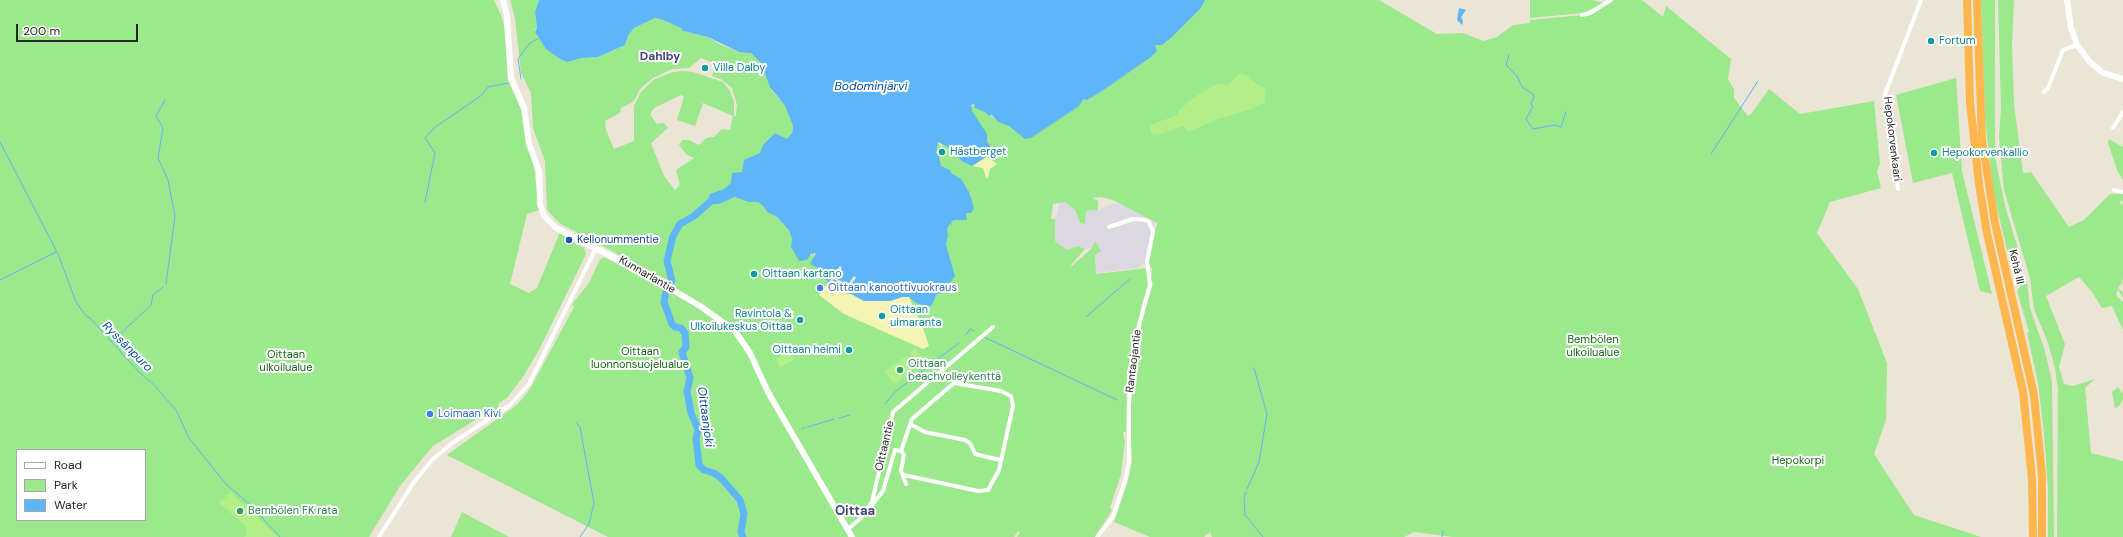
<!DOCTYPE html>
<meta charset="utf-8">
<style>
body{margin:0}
#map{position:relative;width:2123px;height:537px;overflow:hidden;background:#ebe5d6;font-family:"DM Sans",sans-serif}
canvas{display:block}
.legend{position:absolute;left:16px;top:449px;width:130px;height:72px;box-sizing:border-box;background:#fff;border:1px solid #a8a8a8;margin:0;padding:5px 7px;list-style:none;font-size:12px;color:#262626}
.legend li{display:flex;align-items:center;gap:8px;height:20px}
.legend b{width:20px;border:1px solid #a8a8a8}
.scale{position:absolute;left:16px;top:24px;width:122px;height:18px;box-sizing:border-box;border:2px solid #262626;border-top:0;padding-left:5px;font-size:12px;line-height:14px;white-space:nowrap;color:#262626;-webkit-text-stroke:3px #fff;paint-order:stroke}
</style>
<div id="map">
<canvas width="2123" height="537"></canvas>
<ul class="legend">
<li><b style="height:5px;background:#fff"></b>Road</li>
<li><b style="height:11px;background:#9ce88c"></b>Park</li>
<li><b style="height:11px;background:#5eb6f8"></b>Water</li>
</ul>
<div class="scale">200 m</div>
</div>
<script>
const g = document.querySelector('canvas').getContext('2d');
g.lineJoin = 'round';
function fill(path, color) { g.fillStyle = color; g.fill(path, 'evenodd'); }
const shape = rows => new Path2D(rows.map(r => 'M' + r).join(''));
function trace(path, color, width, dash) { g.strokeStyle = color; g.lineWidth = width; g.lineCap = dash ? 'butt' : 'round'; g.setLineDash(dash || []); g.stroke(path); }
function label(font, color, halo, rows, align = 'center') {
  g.font = font + ' "DM Sans",sans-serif'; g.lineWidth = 4; g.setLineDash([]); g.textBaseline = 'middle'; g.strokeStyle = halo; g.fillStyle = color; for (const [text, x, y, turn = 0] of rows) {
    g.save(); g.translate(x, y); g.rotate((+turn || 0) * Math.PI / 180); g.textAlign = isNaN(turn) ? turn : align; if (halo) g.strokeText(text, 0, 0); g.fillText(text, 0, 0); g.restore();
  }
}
fill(shape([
 [1061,199,1075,210,1080,223,1085,224,1086,211,1098,210,1115,203,1122,204,1155,223,1149,260,1138,268,1096,273,1095,241,1092,248,1085,249,1078,246,1067,250,1055,241,1054,223]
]), '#dcd8e2');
fill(shape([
 [0,0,494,0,501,15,504,25,508,80,521,109,534,167,539,210,527,214,510,284,529,293,537,288,560,232,567,237,566,239,584,248,586,254,540,348,523,377,507,398,499,403,498,406,500,406,496,410,488,412,433,446,400,486,369,537,0,537],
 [17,450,145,450,145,520,17,520],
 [510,0,539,0,535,12,537,28,535,30,547,49,560,59,567,62,582,58,598,57,625,45,628,36,634,28,655,18,663,20,681,28,683,31,708,37,719,44,739,52,748,52,754,55,762,64,773,92,785,106,793,126,792,133,776,155,708,200,711,204,719,204,735,197,758,202,787,226,807,258,815,252,813,257,815,256,828,281,827,283,858,297,947,252,944,236,946,224,955,219,964,218,971,202,944,172,933,155,937,142,942,147,942,144,947,145,963,162,973,166,968,107,975,105,997,120,1185,0,1379,0,1437,34,1463,33,1483,41,1497,37,1513,25,1530,23,1530,20,1583,15,1612,0,1642,0,1663,17,1666,6,1731,59,1728,79,1734,89,1734,98,1748,116,1752,113,1769,89,1800,114,1874,101,1880,164,1877,171,1881,188,1830,202,1817,233,1858,289,1887,363,1886,420,1874,454,1914,515,1981,537,1453,537,1414,532,1404,537,1212,537,1210,532,1204,537,1150,537,1114,522,1128,481,1132,461,1130,415,1132,375,1145,306,1152,288,1153,283,1151,282,1152,269,1148,262,1157,223,1113,200,1100,197,1093,198,1098,201,1098,210,1086,211,1085,224,1080,223,1075,210,1065,202,1053,204,1051,219,1055,219,1055,241,1067,250,1078,246,1085,249,1071,265,1072,266,1092,248,1095,241,1096,242,1101,251,1095,255,1096,274,1147,268,1148,285,1142,304,1127,372,1126,432,1123,432,1125,442,1121,474,1110,508,1112,510,1095,537,1017,537,1020,533,1018,531,1014,537,608,537,447,455,518,404,530,389,574,307,572,304,589,283,599,261,604,257,667,291,667,280,559,223,547,210,545,161,533,128,531,93,521,73,515,18],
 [701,58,716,64,712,76,721,79,732,88,737,105,736,116,734,116,734,102,730,91,723,82,693,72,684,71,673,72,653,80,641,92,634,106,634,141,614,149,606,130,605,121,620,113,621,108,633,102,641,88,653,78,672,69,689,68],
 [681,95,684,97,677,120,695,126,703,103,733,116,730,130,722,129,714,137,706,138,699,145,689,140,682,140,679,145,687,155,694,158,676,170,680,185,675,190,664,176,651,143,668,128,664,123,657,124,650,114,654,108],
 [1530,0,1591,0,1605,3,1583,13,1530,18],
 [1981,0,1995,0,1995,156,2005,206,2020,255,2016,257,2014,262,2010,263,1994,195,1990,164,1985,118],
 [1998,0,2014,0,2012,45,2014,104,2023,173,2031,172,2069,227,2084,220,2110,194,2123,194,2123,200,2119,203,2121,205,2123,203,2123,276,2122,283,2118,288,2123,292,2123,298,2118,289,2116,295,2123,302,2123,330,2112,306,2102,308,2092,292,2079,277,2046,296,2065,344,2059,367,2064,384,2073,386,2095,379,2085,388,2091,453,2123,461,2123,537,2057,537,2058,389,2055,368,2048,343,2034,309,2030,278,2004,190,1999,137,2001,108],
 [1956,78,1962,171,1992,294,1980,291,1952,173,1913,183,1896,95],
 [2109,139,2123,147,2123,180,2117,170,2108,143],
 [2024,280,2027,281,2030,308,2045,351,2052,381,2054,537,2048,537,2048,489,2044,434,2038,383,2027,333,2029,332,2017,291],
 [2118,387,2123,394,2123,399,2119,406,2115,408,2112,392],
 [462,512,509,537,451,537]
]), '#9ce88c');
fill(shape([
 [987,157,997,164,990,169,988,178,986,178,983,168,972,166],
 [829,282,839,292,851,294,864,301,890,301,902,297,909,297,923,328,929,346,923,349,844,314,819,295]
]), '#f4f4b4');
fill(shape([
 [1240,73,1247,75,1255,83,1265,88,1265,102,1252,109,1215,120,1193,130,1188,131,1184,126,1160,134,1151,133,1150,125,1178,115,1179,110,1199,94,1217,84,1229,85],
 [915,348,925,361,919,366,909,353],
 [789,352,793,360,780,367,776,359],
 [906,356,915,368,894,384,885,372],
 [231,492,260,520,278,537,244,537,247,534,246,526,219,503]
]), '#b2f087');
fill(shape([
 [539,0,1205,0,1200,9,1172,37,1162,45,1155,45,1157,51,1151,57,1102,91,1087,100,1083,99,1079,106,1031,138,1025,139,1009,126,998,122,992,115,989,116,985,112,975,108,974,104,971,105,972,111,987,134,987,142,990,145,990,154,972,166,963,162,948,147,938,142,936,153,939,157,941,166,950,170,952,174,961,179,969,192,974,208,971,213,966,213,967,220,954,220,951,222,952,225,950,224,947,229,948,235,946,245,955,276,943,292,936,295,932,305,928,307,916,303,909,297,902,297,890,301,864,301,851,294,839,292,829,282,826,283,828,281,822,278,820,269,810,264,816,253,811,254,807,260,799,261,791,247,792,239,789,230,777,217,767,212,764,207,758,202,749,202,735,197,719,204,710,204,708,200,710,194,724,189,731,183,732,173,742,172,744,160,760,153,763,145,775,133,787,139,792,133,793,126,785,106,770,87,761,63,751,53,739,52,708,37,683,31,681,28,663,20,655,18,634,28,628,36,625,45,598,57,582,58,567,62,560,59,546,49,535,32,537,28,535,12],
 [1459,8,1466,10,1461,17,1463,21,1462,25,1457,20]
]), '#5eb6f8');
fill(shape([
 [840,266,842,268,835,277,847,286,854,276,856,278,843,294,846,287,834,279,831,283,829,282]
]), '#ebe5d6');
trace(shape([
 [1509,55,1506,65,1517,76,1522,87,1533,94,1534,97,1531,104,1533,107,1526,119,1533,129,1555,125,1561,127,1566,112],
 [521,79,518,59,529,44,539,38],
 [165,100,156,116,163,128,158,158,168,180,175,216,166,284],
 [0,142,58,254,76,302,86,316,90,318,139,372,154,385,176,410,189,438,225,483,249,504,280,537],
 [1711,154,1758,81],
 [425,202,435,153,425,138,434,128,482,95,488,87,508,83],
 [0,280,56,252],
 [1086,317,1130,279],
 [966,335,970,329,974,331],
 [984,337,1117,400],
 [113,341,151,305,153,295,163,287],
 [931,364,959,343],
 [885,404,895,392,925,369],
 [839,418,850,415],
 [576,423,580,427,594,503,589,524,580,537],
 [808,427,834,419],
 [802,429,805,427],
 [1247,489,1259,462,1267,414,1254,368],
 [1246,492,1244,498,1245,515,1263,537],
 [1442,537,1443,531]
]), '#5eb6f8', 1);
trace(shape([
 [672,281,667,261,673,236,680,224,694,216,710,202],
 [666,291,664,302,672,324,675,327,681,328,685,333,686,347,682,352,690,378,687,391,691,413,698,429,696,439,699,465,704,470,714,473,721,478,740,500,744,514,741,532,743,537]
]), '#5eb6f8', 7);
trace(shape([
 [1582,15,1590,13,1611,0],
 [2044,92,2048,88,2063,50,2077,45],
 [2113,128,2123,112],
 [1898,189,1885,94,1921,0],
 [2114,190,2123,192],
 [910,424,925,432,965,440,970,443,975,454,1000,460],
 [901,451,912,419,954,383,1001,391,1011,396,1013,406,999,470,988,490,978,491,904,475],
 [872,505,883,491,895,450,901,451,904,455,901,470,906,484],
 [848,529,860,519,872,502,893,412,993,327],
 [379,537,414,482,432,460,451,444,510,405,529,384,596,248],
 [1097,537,1113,517,1125,481,1129,461,1129,406,1131,376,1138,329,1150,285,1147,262,1153,232,1149,222,1145,220,1133,219,1109,227]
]), '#fff', 4);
trace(shape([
 [503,0,507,16,511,78,524,108,529,144,539,171,540,204,544,216,556,228,644,273,700,306,735,331,750,353,768,392,852,537],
 [2067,0,2071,28,2077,45,2090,62,2103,73,2123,79]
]), '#fff', 6);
trace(shape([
 [1967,0,1970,102,1979,184,1987,233,2023,392,2032,479,2033,537],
 [1977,0,1982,140,1995,223,2034,395,2042,475,2042,537]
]), '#ffb74d', 8);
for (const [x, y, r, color] of [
 [1931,41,4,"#0f9aa8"],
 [705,68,4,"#0f9aa8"],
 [942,152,4,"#0f9aa8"],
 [1934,153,4,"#0f9aa8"],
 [569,240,4,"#1a4fb4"],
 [754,274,4,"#0f9aa8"],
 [820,288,4,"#3f7fe0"],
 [882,316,4,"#0f9aa8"],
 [800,320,4,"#0f9aa8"],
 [849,350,4,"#0f9aa8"],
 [900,370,4,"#2e9e5b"],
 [430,414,4,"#3f7fe0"],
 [240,511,4,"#2e9e5b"]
]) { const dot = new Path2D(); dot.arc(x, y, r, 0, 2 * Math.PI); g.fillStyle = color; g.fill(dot); trace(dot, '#fff', 1.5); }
label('11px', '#0d838f', '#fff', [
 ["Fortum",1939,41],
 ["Villa Dalby",713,68],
 ["Hästberget",950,152],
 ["Hepokorvenkallio",1942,153],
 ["Oittaan kartano",762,274],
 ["Oittaan",890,310],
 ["uimaranta",890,323],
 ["Ravintola &",792,314,"right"],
 ["Ulkoilukeskus Oittaa",792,327,"right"],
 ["Oittaan helmi",841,350,"right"]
], 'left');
label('11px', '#262626', '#fff', [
 ["Hepokorvenkaari",1892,139,83],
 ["Kehä III",2016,267,77],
 ["Kunnarlantie",647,275,30],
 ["Rantaojantie",1134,361,-83],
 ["Oittaantie",885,446,-77]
]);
label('11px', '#164399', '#fff', [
 ["Kellonummentie",577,240]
], 'left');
label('11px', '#366cbe', '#fff', [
 ["Oittaan kanoottivuokraus",828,288],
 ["Loimaan Kivi",438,414]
], 'left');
label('11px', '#166713', '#fff', [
 ["Bembölen",1593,340],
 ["ulkoilualue",1593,353],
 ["Oittaan",640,352],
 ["luonnonsuojelualue",640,365],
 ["Oittaan",286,355],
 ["ulkoilualue",286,368],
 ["Hepokorpi",1798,461]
]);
label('11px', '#27864d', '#fff', [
 ["Oittaan",908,364],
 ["beachvolleykenttä",908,377],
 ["Bembölen FK rata",248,511]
], 'left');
label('bold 12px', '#44457a', '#fff', [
 ["Dahlby",660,57]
]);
label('italic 12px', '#024f9f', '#fff', [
 ["Bodominjärvi",871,87],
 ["Ryssänpuro",127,347,45],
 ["Oittaanjoki",705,417,82]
]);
label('bold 13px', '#44457a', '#fff', [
 ["Oittaa",855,512]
]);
</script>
